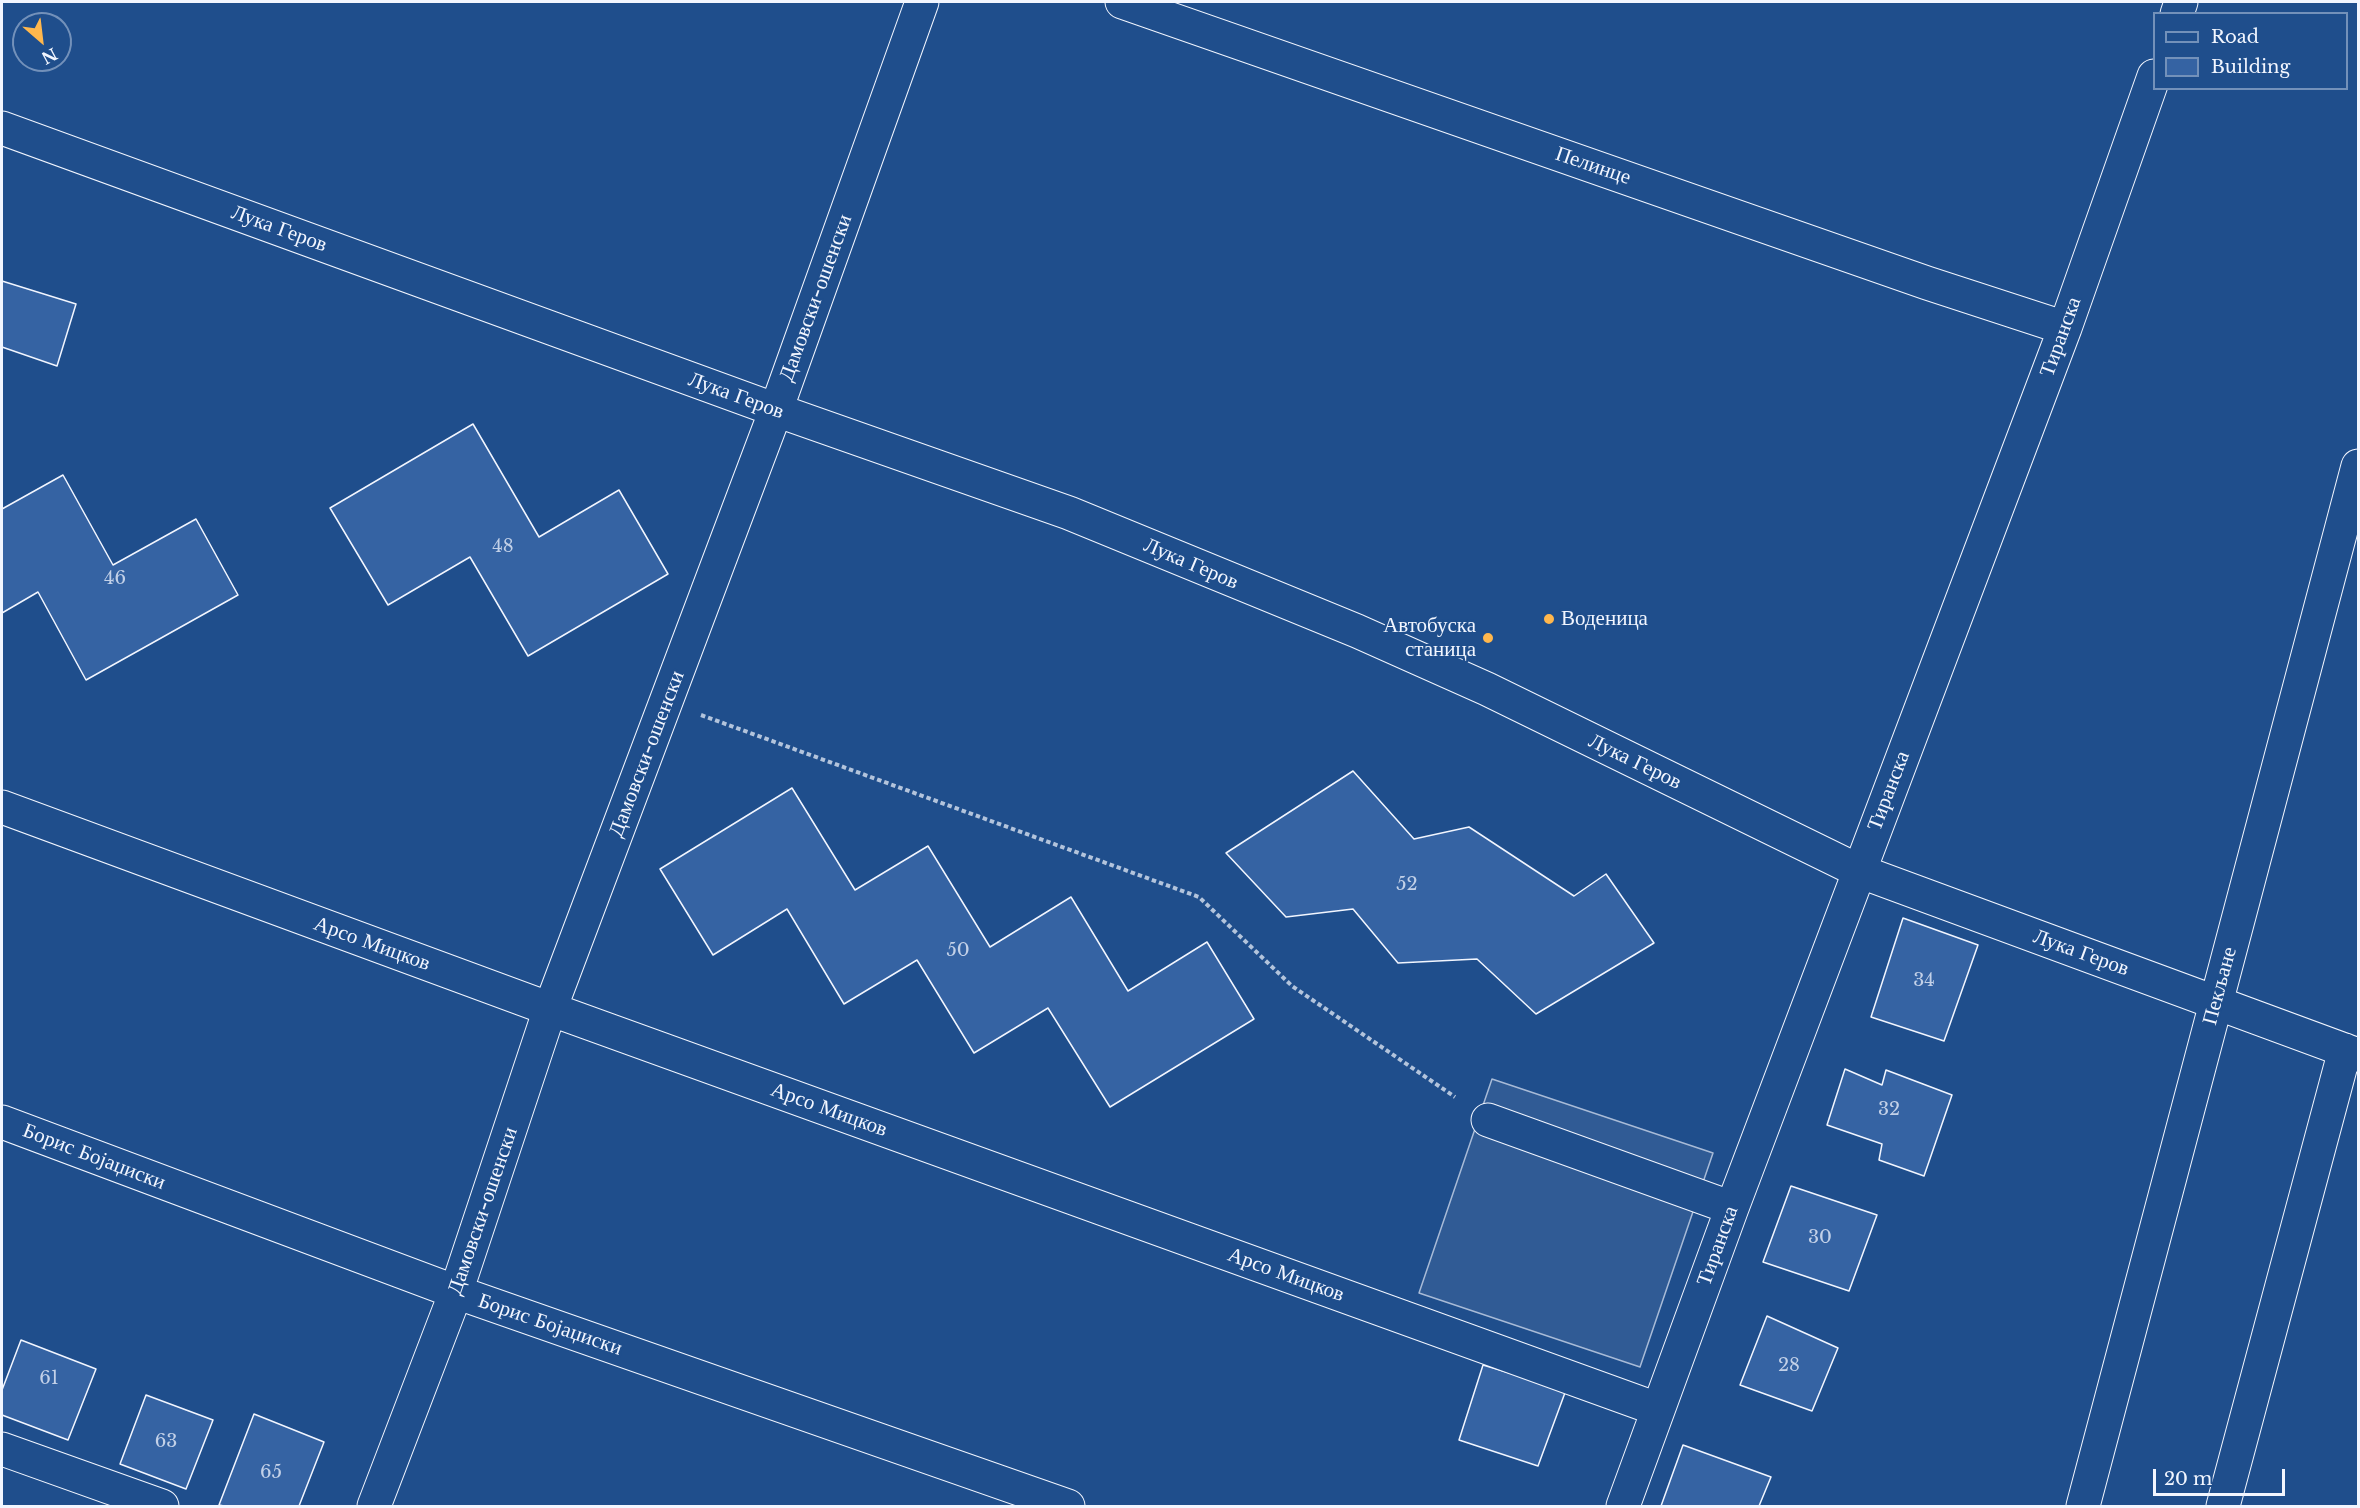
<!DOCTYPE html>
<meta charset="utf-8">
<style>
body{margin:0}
#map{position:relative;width:2360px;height:1508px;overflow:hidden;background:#1f4e8c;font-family:"Libre Baskerville",serif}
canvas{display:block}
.frame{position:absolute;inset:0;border:3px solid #f2f6ff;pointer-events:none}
.legend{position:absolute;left:2153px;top:12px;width:195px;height:78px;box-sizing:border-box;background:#1f4e8c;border:2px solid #7391ba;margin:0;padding:8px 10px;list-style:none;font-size:18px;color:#f2f6ff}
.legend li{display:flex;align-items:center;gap:12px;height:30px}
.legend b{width:30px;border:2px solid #7391ba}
.north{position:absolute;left:12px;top:12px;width:60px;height:60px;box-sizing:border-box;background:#1f4e8c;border:2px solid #7391ba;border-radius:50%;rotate:152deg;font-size:16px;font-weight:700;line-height:24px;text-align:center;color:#f2f6ff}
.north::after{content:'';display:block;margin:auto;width:21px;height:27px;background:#ffb74d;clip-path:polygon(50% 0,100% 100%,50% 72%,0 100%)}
.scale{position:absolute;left:2153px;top:1469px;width:132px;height:27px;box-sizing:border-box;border:3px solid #f2f6ff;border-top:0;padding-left:8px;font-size:18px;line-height:21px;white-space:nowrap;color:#f2f6ff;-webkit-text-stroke:4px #1f4e8c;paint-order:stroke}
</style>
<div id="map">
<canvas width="2360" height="1508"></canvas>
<div class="frame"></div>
<ul class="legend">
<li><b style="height:8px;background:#1f4e8c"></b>Road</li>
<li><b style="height:16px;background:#3563a3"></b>Building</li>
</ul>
<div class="north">N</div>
<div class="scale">20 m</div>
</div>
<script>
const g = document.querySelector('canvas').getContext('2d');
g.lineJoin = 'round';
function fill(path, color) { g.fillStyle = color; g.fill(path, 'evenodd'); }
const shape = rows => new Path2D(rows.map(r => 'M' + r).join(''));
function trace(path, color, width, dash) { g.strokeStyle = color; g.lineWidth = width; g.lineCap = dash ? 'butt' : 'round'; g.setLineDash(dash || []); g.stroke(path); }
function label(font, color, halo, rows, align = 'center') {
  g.font = font + ' "Libre Baskerville",serif'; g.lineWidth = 4.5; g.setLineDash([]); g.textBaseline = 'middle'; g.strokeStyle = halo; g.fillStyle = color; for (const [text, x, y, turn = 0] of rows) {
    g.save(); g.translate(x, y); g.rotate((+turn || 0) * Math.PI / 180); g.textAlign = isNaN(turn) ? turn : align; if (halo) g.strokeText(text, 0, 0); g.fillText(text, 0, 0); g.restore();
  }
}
const built = shape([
 [1492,1079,1713,1153,1640,1367,1419,1293,1492,1079]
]);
fill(built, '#305b95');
trace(built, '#a8bbd7', 1.5);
const building = shape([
 [2,281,76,304,57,366,2,347,2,281],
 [473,424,539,537,619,490,668,574,528,656,470,557,388,605,330,508,473,424],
 [63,475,113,565,196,519,238,595,86,680,38,592,2,613,2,509,63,475],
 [1353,771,1414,839,1469,827,1574,896,1606,874,1654,943,1536,1014,1477,959,1398,963,1353,909,1286,917,1226,853,1353,771],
 [792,788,855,890,928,846,990,947,1071,897,1128,991,1207,942,1254,1019,1110,1107,1048,1008,974,1053,917,960,844,1004,787,909,713,955,660,869,792,788],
 [1903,918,1978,945,1944,1041,1871,1017,1903,918],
 [1845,1069,1882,1085,1886,1070,1952,1095,1924,1176,1879,1160,1882,1144,1827,1125,1845,1069],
 [1791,1186,1877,1215,1849,1291,1763,1262,1791,1186],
 [1767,1316,1838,1348,1812,1411,1740,1385,1767,1316],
 [21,1340,96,1369,68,1440,2,1415,2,1390,21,1340],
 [1483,1365,1566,1390,1538,1466,1459,1440,1483,1365],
 [146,1395,213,1420,186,1489,120,1464,146,1395],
 [254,1414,324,1442,299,1506,224,1506,219,1505,254,1414],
 [1683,1445,1771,1477,1759,1506,1661,1506,1683,1445]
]);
fill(building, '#3563a3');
trace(building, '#f2f6ff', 1.5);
const street = shape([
 [1122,2,1927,283,2065,328],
 [2177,14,2181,2],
 [2,128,776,410,1069,513,1357,631,1487,689,1859,871,2358,1055],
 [2,807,550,1009,1657,1409],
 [1488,1120,1732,1208],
 [2,1122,456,1292,1068,1506],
 [2,1449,162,1506],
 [374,1506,456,1292,550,1009,776,410,922,2],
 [1623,1506,1732,1208,2065,328,2154,76],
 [2083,1506,2358,466],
 [2223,1506,2345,1050]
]);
trace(street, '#f2f6ff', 35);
trace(shape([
 [701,715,1199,897,1292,986,1455,1097]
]), '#b3c4dc', 4, [4.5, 3]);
trace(street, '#1f4e8c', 33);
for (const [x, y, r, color] of [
 [1549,619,6,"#ffb74d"],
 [1488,638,6,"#ffb74d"]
]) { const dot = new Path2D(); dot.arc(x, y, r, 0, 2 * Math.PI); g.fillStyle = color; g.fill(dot); trace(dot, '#1f4e8c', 2); }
label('18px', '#c3d1e8', null, [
 ["48",503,547],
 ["46",115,579],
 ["52",1407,885],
 ["50",958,951],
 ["34",1924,981],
 ["32",1889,1110],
 ["30",1820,1238],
 ["28",1789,1366],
 ["61",49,1379],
 ["63",166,1442],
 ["65",271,1473]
]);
label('21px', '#f2f6ff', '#1f4e8c', [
 ["Пелинце",1593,166,19],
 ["Лука Геров",279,229,20],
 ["Дамовски-ошенски",816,298,-70],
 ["Тиранска",2061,337,-70],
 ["Лука Геров",736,396,20],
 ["Лука Геров",1191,564,23],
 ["Дамовски-ошенски",647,754,-69],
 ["Лука Геров",1635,762,26],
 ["Тиранска",1889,791,-69],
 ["Арсо Мицков",372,944,20],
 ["Лука Геров",2081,953,20],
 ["Пекљане",2220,986,-75],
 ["Арсо Мицков",829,1110,20],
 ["Борис Бојаџиски",94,1157,21],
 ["Дамовски-ошенски",483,1211,-71],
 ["Тиранска",1718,1246,-70],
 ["Арсо Мицков",1286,1275,20],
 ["Борис Бојаџиски",550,1325,19]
]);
label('21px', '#f2f6ff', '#1f4e8c', [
 ["Воденица",1561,619],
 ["Автобуска",1476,626,"right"],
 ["станица",1476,650,"right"]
], 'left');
</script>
